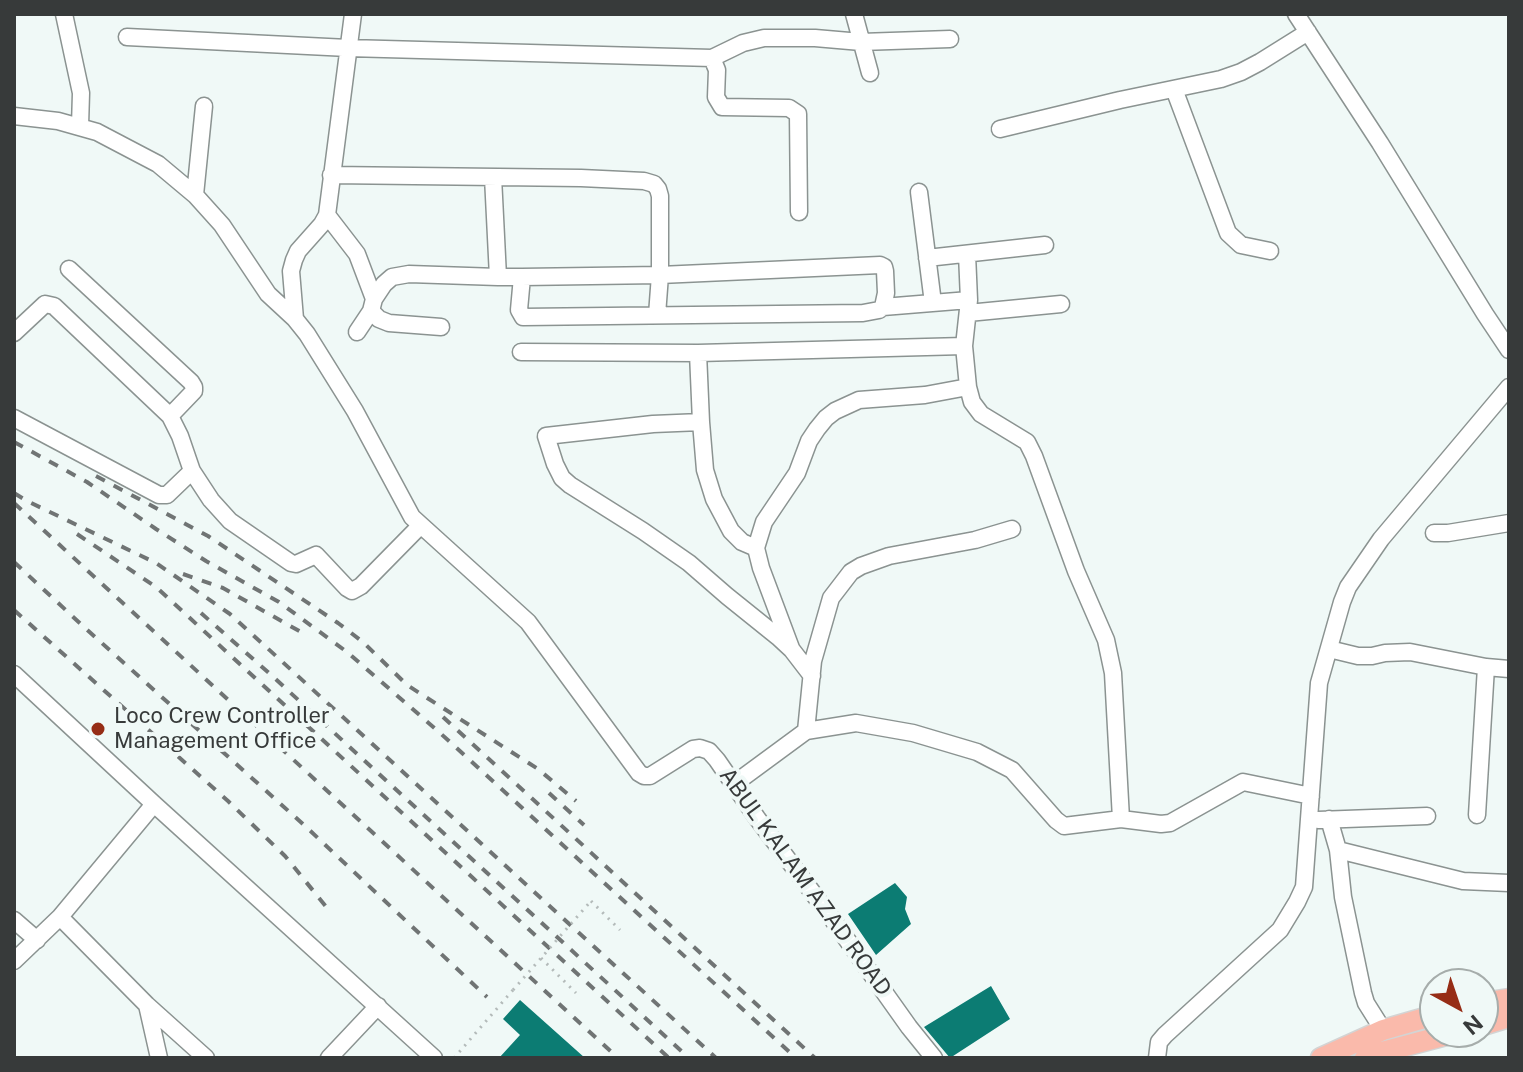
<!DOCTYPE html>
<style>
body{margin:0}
#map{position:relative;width:1523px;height:1072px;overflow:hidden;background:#f0f9f7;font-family:"Public Sans",sans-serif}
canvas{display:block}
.frame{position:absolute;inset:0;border:16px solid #373a3a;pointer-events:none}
.north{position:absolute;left:1419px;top:968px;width:80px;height:80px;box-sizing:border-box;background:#f0f9f7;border:2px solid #a6adab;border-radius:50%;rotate:140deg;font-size:22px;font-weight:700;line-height:32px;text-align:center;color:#373a3a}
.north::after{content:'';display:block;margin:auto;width:28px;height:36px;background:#962d16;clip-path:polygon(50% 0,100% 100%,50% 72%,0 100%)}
</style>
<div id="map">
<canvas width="1523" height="1072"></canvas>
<div class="frame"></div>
<div class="north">N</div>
</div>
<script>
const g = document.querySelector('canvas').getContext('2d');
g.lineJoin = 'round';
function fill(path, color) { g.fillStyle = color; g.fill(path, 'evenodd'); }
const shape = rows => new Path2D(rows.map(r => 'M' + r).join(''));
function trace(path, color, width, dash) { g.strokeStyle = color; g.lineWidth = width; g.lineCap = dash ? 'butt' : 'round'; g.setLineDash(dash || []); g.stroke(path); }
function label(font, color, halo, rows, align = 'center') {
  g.font = font + ' "Public Sans",sans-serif'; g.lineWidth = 8; g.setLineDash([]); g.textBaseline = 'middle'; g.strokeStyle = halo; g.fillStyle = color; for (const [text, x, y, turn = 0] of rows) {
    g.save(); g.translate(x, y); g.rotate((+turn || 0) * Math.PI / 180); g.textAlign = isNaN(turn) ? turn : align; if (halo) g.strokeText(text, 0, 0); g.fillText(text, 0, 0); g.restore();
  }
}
fill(shape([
 [895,883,907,897,905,909,911,924,876,955,848,914],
 [991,986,1010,1019,950,1058,924,1027],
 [520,1000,585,1058,499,1058,520,1035,503,1019]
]), '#0c7c73');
const minor = shape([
 [64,14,81,93,80,126],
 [854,14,870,73],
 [1296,14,1380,143,1485,314,1509,350],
 [127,37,348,48,712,58,717,70,716,97,722,107,789,108,798,114,799,212],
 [712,58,743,43,764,38,815,38,861,42,950,39],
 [1174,89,1228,233,1241,245,1270,251],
 [14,116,58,121,97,132,158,164,195,195,222,225,268,294,295,319,307,334,355,411,412,517,528,622,639,773,644,776,650,776,693,749,700,748,709,751,717,760,757,818,833,920,909,1027,934,1058],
 [1000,129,1120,100,1221,79,1241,72,1260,62,1308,32],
 [331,175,581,178,644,181,654,184,658,189,660,196,660,275,657,315],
 [493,177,498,277],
 [919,192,933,303],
 [195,195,204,106],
 [327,215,357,254,374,299],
 [967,254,969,300],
 [927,258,1045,245],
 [69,269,191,382,194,387,194,391,170,416],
 [883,307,969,300,964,346,968,387,972,402,981,414,1027,442,1034,456,1076,571,1106,640,1113,673,1121,819],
 [371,311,379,319,389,323,441,327],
 [968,313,1061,304],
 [295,319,291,271,294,260,298,251,322,224,327,215,353,14],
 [357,332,371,311,374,299,384,284,392,277,409,274,498,277,522,277,660,275,880,265,884,267,885,271,886,293,883,307,879,310,863,313,523,317,519,310,522,277],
 [14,333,45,304,54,306,170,416,180,436,192,471],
 [521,352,698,353,964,346],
 [698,353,701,422],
 [14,418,159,495,167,495,192,471,211,500,230,521,291,563,296,564,316,555,347,588,352,591,361,586,420,526],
 [1434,533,1448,533,1509,523],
 [756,548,742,542,731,531,714,499,705,470,701,422,653,424,546,436,555,464,562,478,570,485,643,531,689,563,727,596,778,637,792,650,812,676],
 [791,648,761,568,756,548,764,522,797,473,809,441,817,429,826,418,835,411,859,400,925,395,968,387],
 [1329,649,1358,656,1372,656,1385,653,1410,652,1486,667,1509,669],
 [14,674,154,804,434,1058],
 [806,731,813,661,831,598,851,572,861,566,889,556,975,540,1012,529],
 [734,784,806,731,856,723,913,733,977,752,1012,770,1056,820,1064,826,1121,819,1161,824,1170,823,1243,782,1311,796],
 [1477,815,1486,667],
 [1329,819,1338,850,1463,881,1509,883],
 [1318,820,1427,816],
 [1338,850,1343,897,1363,993,1366,1003,1383,1030],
 [60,917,147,1005,206,1058],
 [14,920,37,940],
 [14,961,60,917,154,804],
 [147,1005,159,1058],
 [329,1058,378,1006],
 [1157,1058,1159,1042,1165,1035,1280,930,1297,902,1304,887,1319,683,1342,602,1348,587,1381,539,1509,387]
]);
const major = shape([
 [1483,1003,1509,999],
 [1483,1025,1509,1017],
 [1321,1058,1383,1030,1435,1015],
 [1365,1058,1371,1055,1458,1032]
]);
trace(minor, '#8b9391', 19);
trace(major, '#d3d4d4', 23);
trace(shape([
 [591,901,620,930],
 [541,958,576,993],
 [454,1058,513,990]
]), '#b4bbba', 3, [2, 6]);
trace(minor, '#fff', 16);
trace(major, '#fabaab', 20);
trace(shape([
 [14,442,87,482,156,529,206,561,279,602,347,652,439,732,796,1058],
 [96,476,208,536,338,623,363,642,407,685,538,769,576,801],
 [14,493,27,501,156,563,230,614,716,1058],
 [14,503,618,1058],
 [77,534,156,587,669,1058],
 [14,562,84,627,304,825,487,997],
 [183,574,223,588,308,636],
 [14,610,228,801,285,856,328,909],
 [201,613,270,674,689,1058],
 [443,717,815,1058],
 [549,793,584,825]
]), '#707474', 4, [10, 10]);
trace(shape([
 [513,990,591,901]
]), '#b4bbba', 3, [2, 6]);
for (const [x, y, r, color] of [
 [98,729,8,"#962d16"]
]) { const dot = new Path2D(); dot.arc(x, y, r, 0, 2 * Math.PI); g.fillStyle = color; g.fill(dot); trace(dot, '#f0f9f7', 3); }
label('22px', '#373a3a', '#f0f9f7', [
 ["Loco Crew Controller",114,716],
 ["Management Office",114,741]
], 'left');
label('22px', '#373a3a', '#f0f9f7', [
 ["ABUL KALAM AZAD ROAD",805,882,54]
]);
</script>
